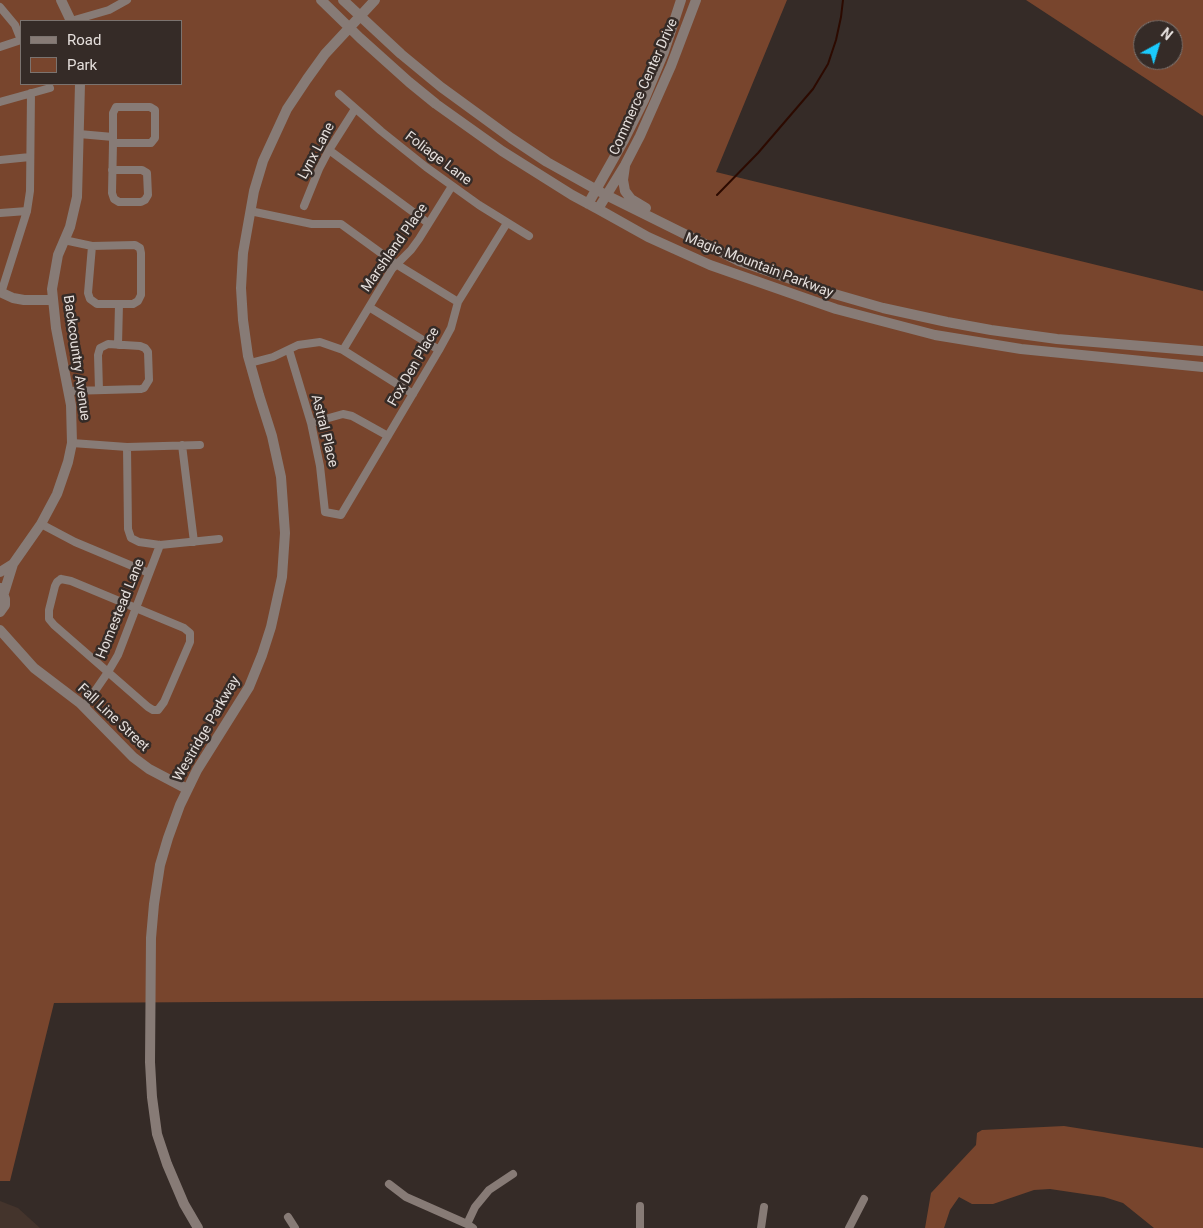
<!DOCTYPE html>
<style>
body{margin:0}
#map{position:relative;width:1203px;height:1228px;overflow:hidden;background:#352b27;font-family:Roboto,sans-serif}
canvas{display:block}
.legend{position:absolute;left:20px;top:20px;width:162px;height:65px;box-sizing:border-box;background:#352b27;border:1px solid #7b736f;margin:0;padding:6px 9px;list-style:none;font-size:15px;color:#e5dfdc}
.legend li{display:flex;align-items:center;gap:10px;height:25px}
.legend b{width:25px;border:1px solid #7b736f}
.north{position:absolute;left:1133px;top:20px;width:50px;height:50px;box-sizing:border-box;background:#352b27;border:1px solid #7b736f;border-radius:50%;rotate:39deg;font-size:14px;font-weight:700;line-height:20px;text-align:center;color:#e5dfdc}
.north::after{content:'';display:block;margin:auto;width:18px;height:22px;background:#1bcafc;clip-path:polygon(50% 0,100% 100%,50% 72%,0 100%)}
</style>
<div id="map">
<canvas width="1203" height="1228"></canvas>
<ul class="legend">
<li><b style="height:6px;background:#877b76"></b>Road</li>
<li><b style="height:14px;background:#78452d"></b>Park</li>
</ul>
<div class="north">N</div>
</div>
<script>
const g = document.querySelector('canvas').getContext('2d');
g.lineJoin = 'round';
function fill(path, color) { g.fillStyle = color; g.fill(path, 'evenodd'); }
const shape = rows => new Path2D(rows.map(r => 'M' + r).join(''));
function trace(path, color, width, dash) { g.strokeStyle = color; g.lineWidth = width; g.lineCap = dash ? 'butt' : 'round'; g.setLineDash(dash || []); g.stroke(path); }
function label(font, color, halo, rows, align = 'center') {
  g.font = font + ' Roboto,sans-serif'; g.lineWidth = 5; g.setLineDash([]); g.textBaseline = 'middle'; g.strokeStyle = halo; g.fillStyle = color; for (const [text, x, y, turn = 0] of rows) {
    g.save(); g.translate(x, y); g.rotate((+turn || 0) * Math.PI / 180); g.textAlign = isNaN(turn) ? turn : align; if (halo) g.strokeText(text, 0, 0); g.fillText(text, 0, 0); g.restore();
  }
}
fill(shape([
 [0,1201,18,1208,40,1228,0,1228]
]), '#44342c');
fill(shape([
 [0,0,787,0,716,172,1203,291,1203,998,865,998,54,1003,10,1181,0,1181],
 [21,21,181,21,181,84,21,84],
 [1026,0,1203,0,1203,116],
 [1143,30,1173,30,1173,60,1143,60],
 [1064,1126,1203,1148,1203,1228,1154,1228,1123,1203,1104,1197,1050,1189,1034,1190,993,1204,972,1204,959,1197,950,1210,944,1228,925,1228,931,1193,976,1145,977,1133,982,1130]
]), '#78452d');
trace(shape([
 [717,195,758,153,813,89,828,64,836,40,841,17,843,0]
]), '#2c0a00', 2);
trace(shape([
 [0,7,15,25,21,40],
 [71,21,109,10,127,0],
 [0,47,21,40],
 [339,94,381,131,426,167,479,205,529,236],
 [0,102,50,88],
 [79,134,113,137,113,143,151,143,155,138,155,110,150,107,116,107,113,113,113,137],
 [329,150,428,223],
 [0,160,30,157],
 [112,170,142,170,147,173,148,195,145,200,141,202,119,202,114,199,112,193,113,143],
 [304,206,319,169,329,150,355,109],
 [250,211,312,224,341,224,396,264,458,302],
 [0,213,27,211],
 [64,240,92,246,135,245,140,248,141,253,141,295,138,301,133,304,97,304,90,299,88,293,92,246],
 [1,293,27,211,30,191,31,93],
 [369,307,439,350],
 [118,345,119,304],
 [289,350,311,423,320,466,325,512,341,515,439,350,451,328,458,302,507,223],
 [343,350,392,269,411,250,419,239,452,186],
 [250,363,273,357,298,345,320,342,343,350,413,394],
 [69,391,141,389,144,388,149,380,148,352,145,348,140,346,108,344,100,348,98,355,99,390],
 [311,423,343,414,352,416,388,436],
 [72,443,127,447,200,445],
 [182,445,194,542],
 [127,447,128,529,131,538,139,542,160,545,219,539],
 [41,524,75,542,149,573],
 [61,579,71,581,184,628,190,633,190,642,164,702,158,710,153,710,148,707,54,625,49,619,49,610,55,586,57,582,61,579],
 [84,707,108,672,118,655,160,545],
 [389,1184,406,1197,467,1224,473,1228],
 [640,1206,640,1228],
 [288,1217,295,1228],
 [467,1224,475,1207,489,1190,513,1174],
 [761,1228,764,1207],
 [849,1228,864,1199]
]), '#877b76', 8);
trace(shape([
 [61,0,71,21],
 [321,0,360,38,409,82,436,104,502,151,572,195,598,209,648,237,710,265,836,309,935,335,1021,349,1203,367],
 [343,0,401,54,441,87,511,138,547,162,606,195,739,261,831,293,883,308,947,322,991,330,1057,339,1203,351],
 [625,166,623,180,625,191,631,199,646,208],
 [588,204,624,140,644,100,664,52,681,0],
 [598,209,625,165,640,136,671,66,696,0],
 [0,292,13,298,24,300,52,300],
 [0,572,13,564],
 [4,593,13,564,41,524,57,494,68,462,72,443,71,405,56,328,52,289,58,255,70,227,77,197,80,84],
 [0,612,5,605,5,599,1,588],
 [0,630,34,668,80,703,133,757,149,769,187,789],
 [198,1228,184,1204,167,1164,157,1134,152,1097,150,1062,151,938,154,904,160,865,168,838,180,805,197,770,249,687,262,655,271,627,282,577,285,533,281,477,272,436,259,395,248,356,243,320,241,288,243,253,254,191,263,161,287,109,307,79,325,54,375,0]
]), '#877b76', 10);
label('14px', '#e5dfdc', '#352b27', [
 ["Commerce Center Drive",644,87,-66],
 ["Lynx Lane",317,151,-62],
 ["Foliage Lane",438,159,37],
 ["Marshland Place",395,248,-55],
 ["Magic Mountain Parkway",759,266,21],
 ["Backcountry Avenue",76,358,82],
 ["Fox Den Place",414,367,-60],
 ["Astral Place",324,431,76],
 ["Homestead Lane",121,609,-68],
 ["Fall Line Street",113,718,43],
 ["Westridge Parkway",207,729,-60]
]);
</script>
